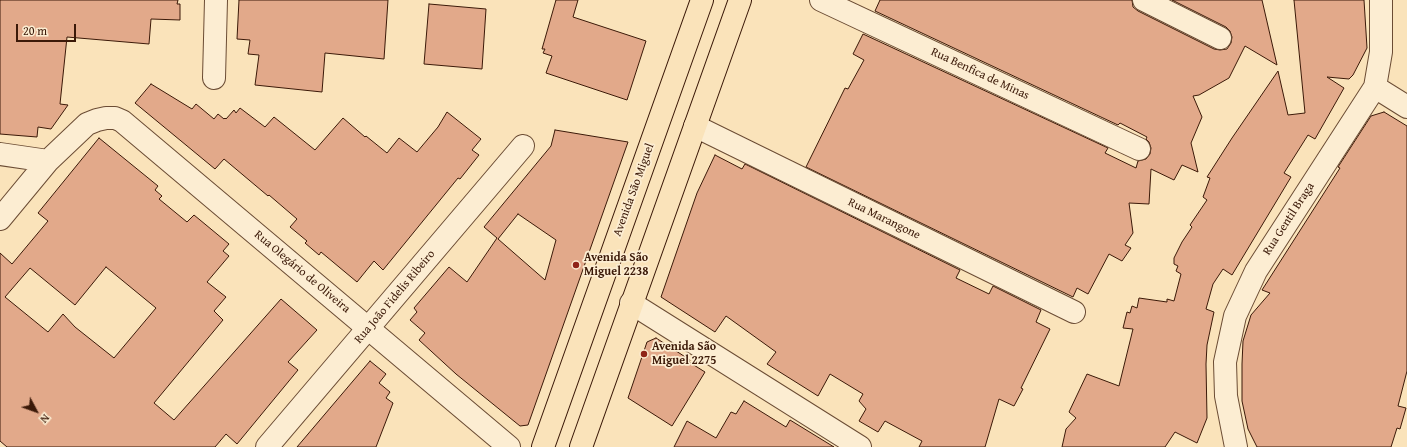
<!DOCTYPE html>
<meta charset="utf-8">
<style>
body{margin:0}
#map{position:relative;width:1407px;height:447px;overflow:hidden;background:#fae3ba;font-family:"Gentium Book Plus",serif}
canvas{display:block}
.north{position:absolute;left:16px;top:391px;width:40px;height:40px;-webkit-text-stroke:3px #fcedd2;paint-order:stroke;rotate:131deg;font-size:11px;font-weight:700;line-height:16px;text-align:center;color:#3b1908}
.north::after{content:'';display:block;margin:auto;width:14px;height:18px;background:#3b1908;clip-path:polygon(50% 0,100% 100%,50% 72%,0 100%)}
.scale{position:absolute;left:16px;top:24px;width:60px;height:18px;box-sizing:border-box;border:2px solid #3b1908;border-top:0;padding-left:5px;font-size:12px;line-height:14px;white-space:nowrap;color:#3b1908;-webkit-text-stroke:3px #fcedd2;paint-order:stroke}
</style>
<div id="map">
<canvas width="1407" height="447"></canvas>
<div class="north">N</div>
<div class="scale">20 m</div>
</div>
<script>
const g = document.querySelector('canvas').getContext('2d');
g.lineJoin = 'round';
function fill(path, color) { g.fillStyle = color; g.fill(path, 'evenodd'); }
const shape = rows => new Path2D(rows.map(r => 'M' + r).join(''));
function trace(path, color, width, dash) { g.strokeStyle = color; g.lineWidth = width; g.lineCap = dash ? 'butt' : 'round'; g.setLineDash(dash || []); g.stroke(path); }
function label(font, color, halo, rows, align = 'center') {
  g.font = font + ' "Gentium Book Plus",serif'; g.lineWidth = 3.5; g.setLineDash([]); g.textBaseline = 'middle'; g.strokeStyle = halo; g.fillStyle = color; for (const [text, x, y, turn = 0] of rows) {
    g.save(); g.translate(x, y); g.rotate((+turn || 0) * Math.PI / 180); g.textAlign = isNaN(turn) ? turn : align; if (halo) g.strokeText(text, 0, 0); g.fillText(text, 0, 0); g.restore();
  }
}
const building = shape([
 [0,0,178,0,177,4,180,4,180,20,151,19,149,44,67,37,60,104,68,105,51,129,38,127,37,137,0,134,0,0],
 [239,0,388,0,384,59,325,53,322,92,255,85,259,55,248,54,250,40,237,39,239,0],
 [556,0,578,0,573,17,646,41,627,100,546,73,552,56,543,53,545,49,542,49,556,0],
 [880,0,1132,0,1133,7,1138,11,1214,49,1220,50,1227,49,1231,43,1232,37,1230,31,1226,27,1172,0,1262,0,1277,65,1245,46,1229,78,1199,95,1193,96,1202,117,1191,143,1198,172,1182,165,1174,180,1151,169,1149,204,1129,203,1133,233,1125,245,1131,248,1122,261,1109,254,1088,294,1077,288,1073,297,806,167,845,88,848,89,864,60,853,54,863,34,1108,148,1105,153,1136,168,1138,161,1146,159,1150,154,1151,148,1149,142,1146,139,1147,137,1120,123,1118,125,875,11,880,0],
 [1294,0,1364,0,1367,48,1353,75,1349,79,1327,77,1344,88,1315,139,1308,135,1284,173,1291,177,1232,275,1223,269,1213,284,1206,309,1214,312,1207,345,1206,364,1207,418,1197,443,1175,432,1165,447,1062,447,1066,429,1076,418,1069,412,1087,374,1119,386,1133,329,1123,328,1127,312,1130,313,1132,306,1137,308,1139,298,1167,302,1167,299,1174,301,1181,274,1176,271,1178,266,1174,264,1174,258,1182,242,1192,227,1190,225,1207,200,1203,197,1210,178,1207,177,1232,138,1278,71,1288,115,1305,113,1294,0],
 [429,4,486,9,482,69,424,64,429,4],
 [151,84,192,109,196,104,214,119,218,114,224,119,225,118,226,119,234,110,236,113,240,108,265,127,274,117,315,150,343,118,365,137,366,136,387,153,399,138,417,152,438,127,447,112,481,139,472,150,479,155,460,179,458,178,383,270,374,261,357,282,321,252,319,255,305,243,307,241,290,227,297,219,269,195,268,196,224,159,215,169,135,103,151,84],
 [1384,112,1407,126,1407,371,1398,406,1406,408,1400,429,1397,428,1391,447,1257,447,1248,429,1242,401,1242,364,1243,341,1251,315,1270,293,1262,290,1340,168,1338,167,1371,116,1384,112],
 [555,130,628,142,528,425,520,426,456,374,419,340,425,333,410,320,417,312,414,308,449,267,467,282,497,238,484,227,551,146,555,130],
 [518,214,556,240,545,280,498,239,518,214],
 [99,138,158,186,155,190,162,196,159,199,187,222,194,215,229,244,223,251,229,256,207,282,226,297,214,311,223,320,154,403,174,420,281,299,317,330,288,362,298,370,237,444,226,434,215,447,7,447,0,441,0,253,12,264,48,221,38,213,99,138],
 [106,267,156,308,114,358,75,327,63,314,48,332,5,297,30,268,75,305,106,267],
 [715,155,742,169,745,164,960,270,956,278,989,294,993,286,1041,310,1036,322,1050,329,1021,388,1023,389,1014,406,999,399,985,447,919,447,922,441,885,421,878,432,859,421,866,409,859,401,863,394,830,374,818,396,767,364,776,352,726,316,715,332,661,297,697,193,715,155],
 [656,338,690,360,689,362,705,372,672,426,628,398,647,342,656,338],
 [370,361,386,374,379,383,390,392,386,398,393,403,376,447,297,447,370,361],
 [744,401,786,427,790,420,834,447,674,447,687,421,716,438,731,412,736,414,744,401]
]);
fill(building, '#e2a98a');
trace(building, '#3b1908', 1);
const minor = shape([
 [821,0,1139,149],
 [1144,0,1220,38],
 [214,78,216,0],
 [1375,87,1407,107],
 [695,126,1074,312],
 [0,154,48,161],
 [0,219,48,161,87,124,97,120,106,118,115,118,122,121,509,447],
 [631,303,860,447],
 [267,447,523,146],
 [1236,447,1226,396,1225,362,1235,316,1256,271,1375,87,1381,52,1381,0]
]);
const primary = shape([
 [543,447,702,0],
 [581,447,740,0]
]);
trace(minor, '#6b4c34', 24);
trace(primary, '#3b1908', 24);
trace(minor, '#fcedd2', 22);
trace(primary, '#fae3ba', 22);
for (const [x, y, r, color] of [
 [576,265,4,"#8f2418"],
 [644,354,4,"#8f2418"]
]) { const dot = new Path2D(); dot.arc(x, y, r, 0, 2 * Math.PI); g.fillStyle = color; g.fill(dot); trace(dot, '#fcedd2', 1.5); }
label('12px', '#3b1908', '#fcedd2', [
 ["Rua Benfica de Minas",980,74,25],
 ["Avenida São Miguel",634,190,-70],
 ["Rua Marangone",884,219,26],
 ["Rua Gentil Braga",1289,219,-57],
 ["Rua Olegário de Oliveira",302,272,40],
 ["Rua João Fidelis Ribeiro",395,297,-50]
]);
label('bold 12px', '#3b1908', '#fcedd2', [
 ["Avenida São",584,258],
 ["Miguel 2238",584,272],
 ["Avenida São",652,347],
 ["Miguel 2275",652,361]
], 'left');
</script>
